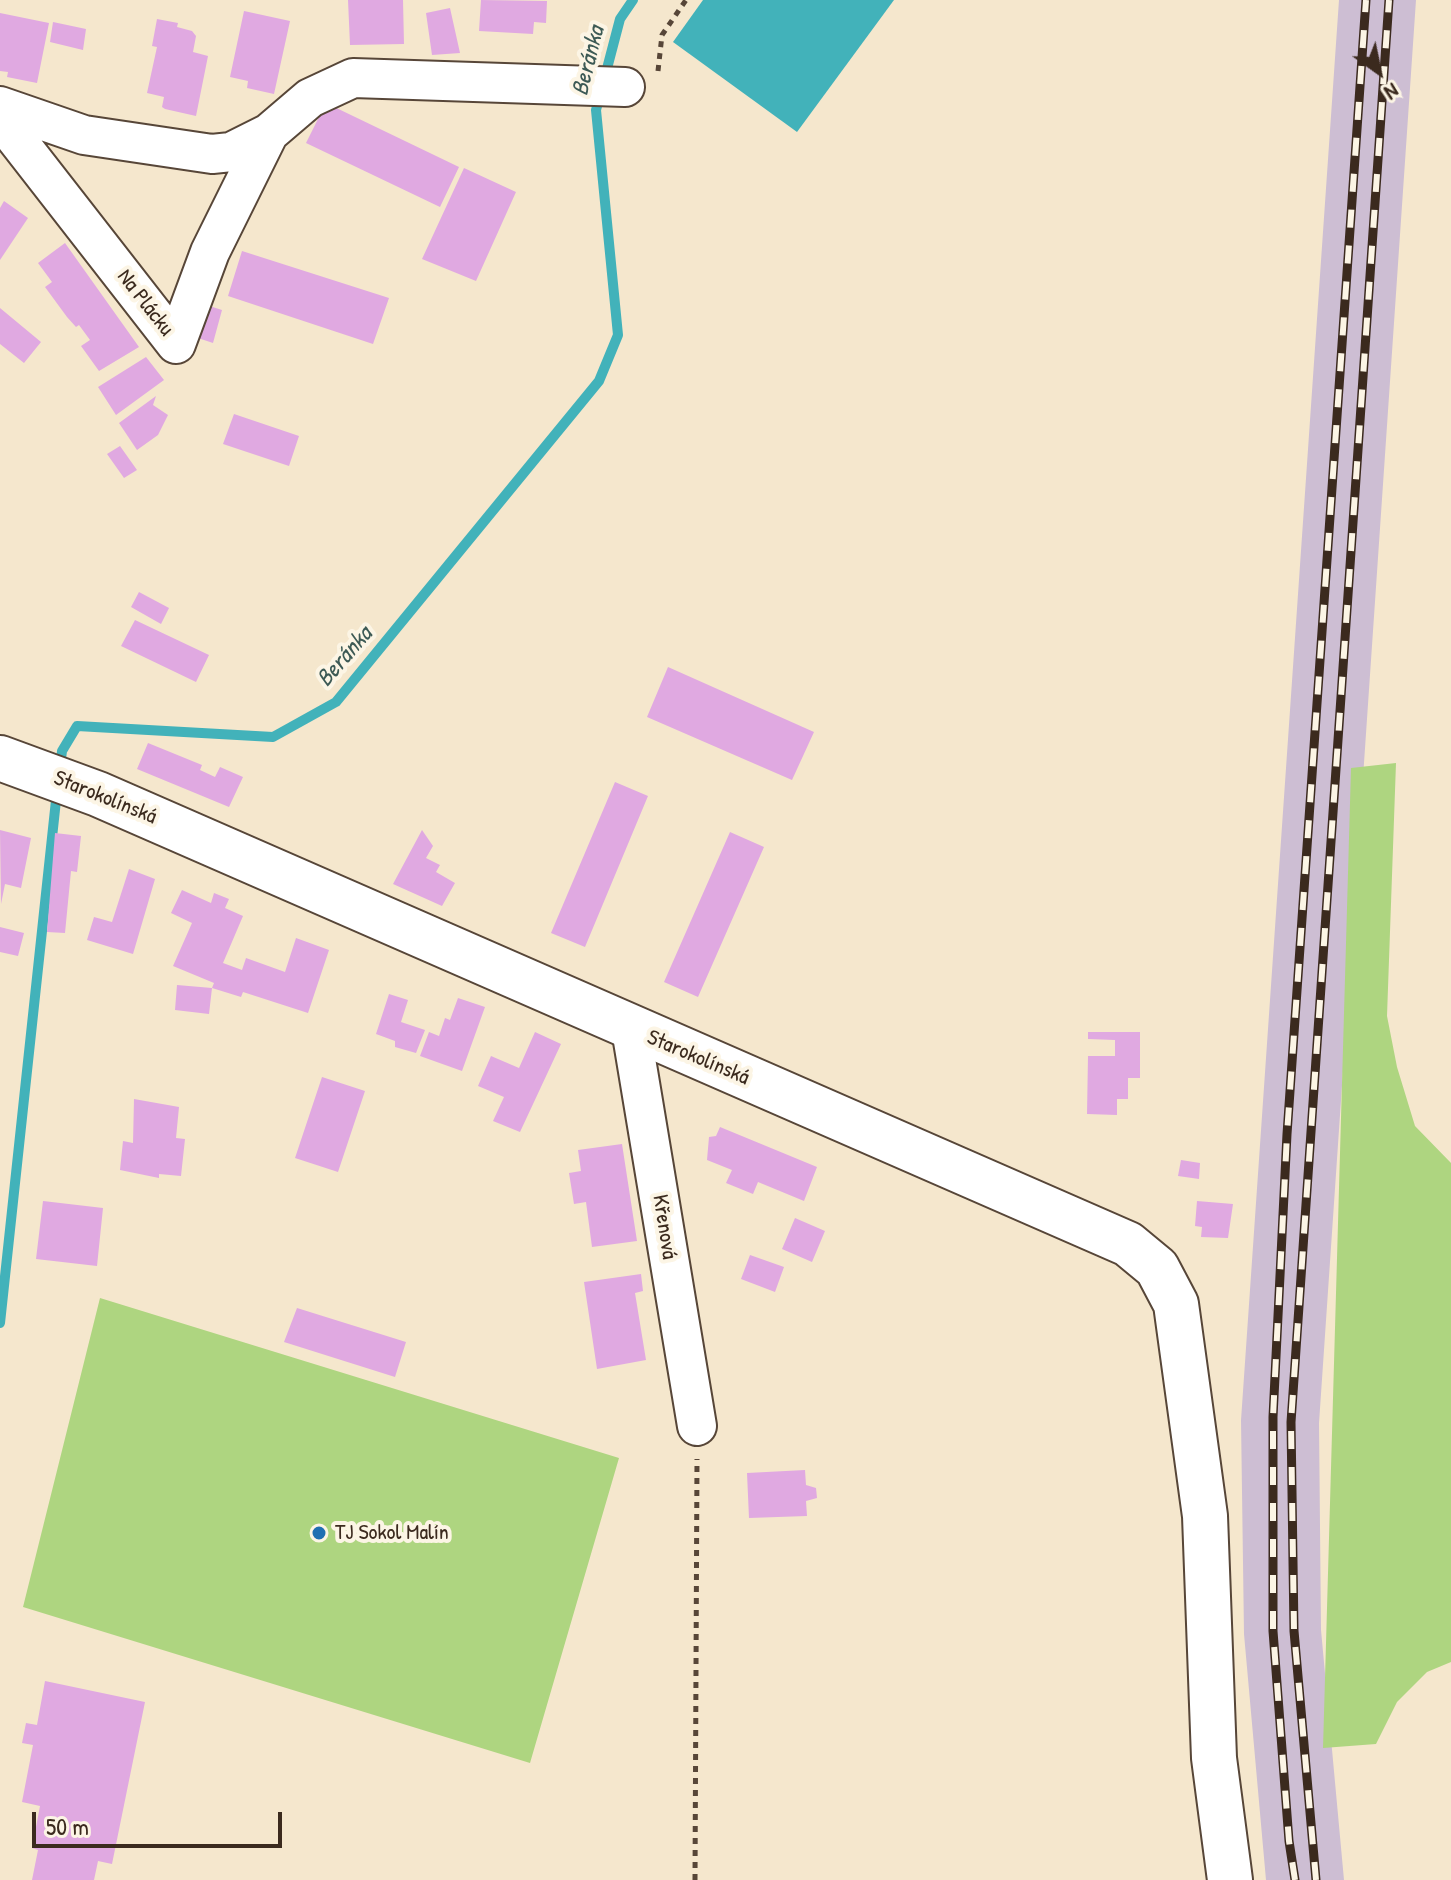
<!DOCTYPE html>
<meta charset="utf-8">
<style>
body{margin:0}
#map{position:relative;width:1451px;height:1880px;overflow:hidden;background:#f5e7cd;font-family:"Patrick Hand",sans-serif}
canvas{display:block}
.north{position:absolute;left:1339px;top:32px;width:80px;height:80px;-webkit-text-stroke:6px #fcf5e5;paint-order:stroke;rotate:147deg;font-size:22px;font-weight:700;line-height:32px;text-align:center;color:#3b2a1e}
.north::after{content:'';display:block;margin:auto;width:28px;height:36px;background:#3b2a1e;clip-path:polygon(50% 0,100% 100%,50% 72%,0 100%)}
.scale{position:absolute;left:32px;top:1812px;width:250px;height:36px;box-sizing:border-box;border:4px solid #3b2a1e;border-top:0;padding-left:10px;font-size:24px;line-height:28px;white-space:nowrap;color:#3b2a1e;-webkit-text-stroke:6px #fcf5e5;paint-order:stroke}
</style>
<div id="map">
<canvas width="1451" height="1880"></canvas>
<div class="north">N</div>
<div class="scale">50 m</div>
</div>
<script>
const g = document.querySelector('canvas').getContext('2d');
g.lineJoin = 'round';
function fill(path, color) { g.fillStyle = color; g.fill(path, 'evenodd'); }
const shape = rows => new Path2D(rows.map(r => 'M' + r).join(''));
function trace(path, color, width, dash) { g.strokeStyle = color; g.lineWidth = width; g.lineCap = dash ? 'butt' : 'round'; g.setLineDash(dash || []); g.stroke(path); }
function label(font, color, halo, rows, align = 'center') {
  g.font = font + ' "Patrick Hand",sans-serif'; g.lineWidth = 8; g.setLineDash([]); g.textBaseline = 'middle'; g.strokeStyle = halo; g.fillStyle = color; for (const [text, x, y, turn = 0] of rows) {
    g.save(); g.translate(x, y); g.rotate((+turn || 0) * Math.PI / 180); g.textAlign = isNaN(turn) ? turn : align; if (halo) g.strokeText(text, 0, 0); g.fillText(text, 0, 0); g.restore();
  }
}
fill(shape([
 [1339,0,1416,0,1319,1423,1321,1630,1344,1880,1266,1880,1244,1634,1241,1420]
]), '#cdbed3');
fill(shape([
 [1396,763,1387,1016,1397,1067,1415,1126,1451,1163,1451,1662,1427,1672,1397,1702,1376,1744,1323,1748,1351,768],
 [100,1298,619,1458,530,1763,23,1607]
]), '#aed580');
fill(shape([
 [703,0,894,0,797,132,673,42]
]), '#42b2ba');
trace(shape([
 [604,80,620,19,633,0],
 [60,767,62,751,77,726,273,737,336,702,599,381,618,335,596,110,600,95],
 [0,1323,57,791]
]), '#42b2ba', 10);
fill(shape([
 [348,0,403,0,404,44,350,45],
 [481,0,547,1,546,23,534,22,533,34,479,31],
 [450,8,460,53,432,55,426,13],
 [244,11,290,21,274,94,247,88,248,81,230,77],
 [0,13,49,23,37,83,7,77,8,72,0,71],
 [157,19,178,23,177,27,192,31,196,36,193,52,208,56,196,116,165,109,162,107,164,97,147,93,157,47,152,46],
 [53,22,86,29,83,50,50,42],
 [326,103,459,167,440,207,306,143],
 [464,168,516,192,476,281,422,259],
 [4,201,28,218,0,260,0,208],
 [65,243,139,347,99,371,81,346,90,340,79,325,76,327,67,317,45,287,52,282,38,263],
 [242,251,389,298,373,344,228,296],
 [200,303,222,310,213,343,189,335],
 [0,308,41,342,24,363,0,344],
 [146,357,164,380,116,415,98,387],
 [156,396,153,405,168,415,158,435,137,450,119,423],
 [234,414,299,436,289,466,223,444],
 [120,446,137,470,124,478,107,454],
 [139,592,169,608,161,624,131,607],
 [135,620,209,655,196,682,121,646],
 [668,667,814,732,792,780,647,717],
 [148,743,202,765,200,770,215,777,220,767,243,777,229,807,137,769],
 [615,782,648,796,585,947,551,933],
 [0,830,31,838,21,888,5,884,1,904],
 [422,830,433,846,426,858,440,865,436,872,455,883,442,906,393,884],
 [730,832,764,847,698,997,664,982],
 [55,833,81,836,77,872,71,871,65,933,47,932],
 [129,869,155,879,133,954,87,940,94,917,112,922],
 [182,890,211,903,214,893,229,899,225,908,243,916,223,963,242,970,246,958,285,972,296,938,329,950,308,1013,243,992,241,997,212,988,214,983,173,966,192,923,171,913],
 [0,927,24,933,18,956,0,952],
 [177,985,212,988,209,1014,175,1010],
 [389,994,408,1000,401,1022,425,1030,416,1053,395,1047,395,1041,376,1034],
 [458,998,485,1007,462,1071,420,1056,429,1032,439,1036,445,1018,450,1020],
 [535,1032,561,1044,520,1132,493,1121,504,1097,478,1086,491,1056,519,1068],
 [1088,1032,1140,1032,1140,1078,1128,1078,1128,1099,1117,1099,1117,1115,1087,1114,1088,1056,1115,1056,1115,1040,1088,1039],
 [322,1077,365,1091,338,1172,295,1158],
 [134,1099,179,1107,176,1138,185,1139,181,1176,159,1174,159,1178,120,1170,123,1141,133,1143],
 [720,1127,817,1167,804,1201,758,1182,753,1194,726,1183,732,1170,707,1160,709,1137,716,1136],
 [622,1144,637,1241,592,1247,586,1202,574,1204,569,1173,581,1171,578,1150],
 [1181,1160,1200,1163,1199,1179,1178,1176],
 [43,1201,103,1208,97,1266,36,1259],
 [1197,1201,1233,1204,1228,1238,1201,1237,1202,1227,1195,1226],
 [795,1218,825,1231,812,1262,782,1249],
 [750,1255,784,1267,775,1292,741,1279],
 [641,1274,643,1291,635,1293,646,1360,597,1369,584,1282],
 [297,1308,406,1342,395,1377,284,1342],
 [805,1470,806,1485,816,1488,817,1498,806,1501,807,1516,749,1518,747,1473],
 [45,1681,145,1702,112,1864,98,1861,94,1880,32,1880,38,1850,32,1848,40,1806,22,1802,33,1745,22,1743,26,1723,37,1725]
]), '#e0a9e1');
const minor = shape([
 [0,106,84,135,212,154,231,152,269,133,310,98,353,78,625,87],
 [0,118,176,344],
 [176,344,210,252,269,133],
 [631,1029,697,1426]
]);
const tertiary = shape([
 [0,758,98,794,1128,1244,1157,1268,1176,1304,1205,1516,1214,1758,1230,1880]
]);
trace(minor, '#574638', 42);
trace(tertiary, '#574638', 48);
trace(shape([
 [658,71,662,35,686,0],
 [695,1880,697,1459]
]), '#574638', 5, [6, 6]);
trace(minor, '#fff', 38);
trace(tertiary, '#fff', 44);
const rail = shape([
 [1295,1880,1289,1841,1273,1631,1273,1417,1287,1134,1366,0],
 [1316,1880,1294,1631,1291,1422,1389,0]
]);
trace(rail, '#3b2a1e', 9);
trace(rail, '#fcf5e5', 6, [18]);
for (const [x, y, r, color] of [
 [319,1533,8,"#1f6fb2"]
]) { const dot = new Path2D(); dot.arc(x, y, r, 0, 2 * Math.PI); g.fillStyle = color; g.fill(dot); trace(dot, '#fcf5e5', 3); }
label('22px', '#3b2a1e', '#fcf5e5', [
 ["Na Plácku",145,303,52],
 ["Starokolínská",105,798,22],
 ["Starokolínská",698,1058,23],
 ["Křenová",664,1227,81]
]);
label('22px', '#3b2a1e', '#fcf5e5', [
 ["TJ Sokol Malín",335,1533]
], 'left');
label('italic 24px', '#3d5a55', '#fcf5e5', [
 ["Beránka",589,61,-76],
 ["Beránka",345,657,-49]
]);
</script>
